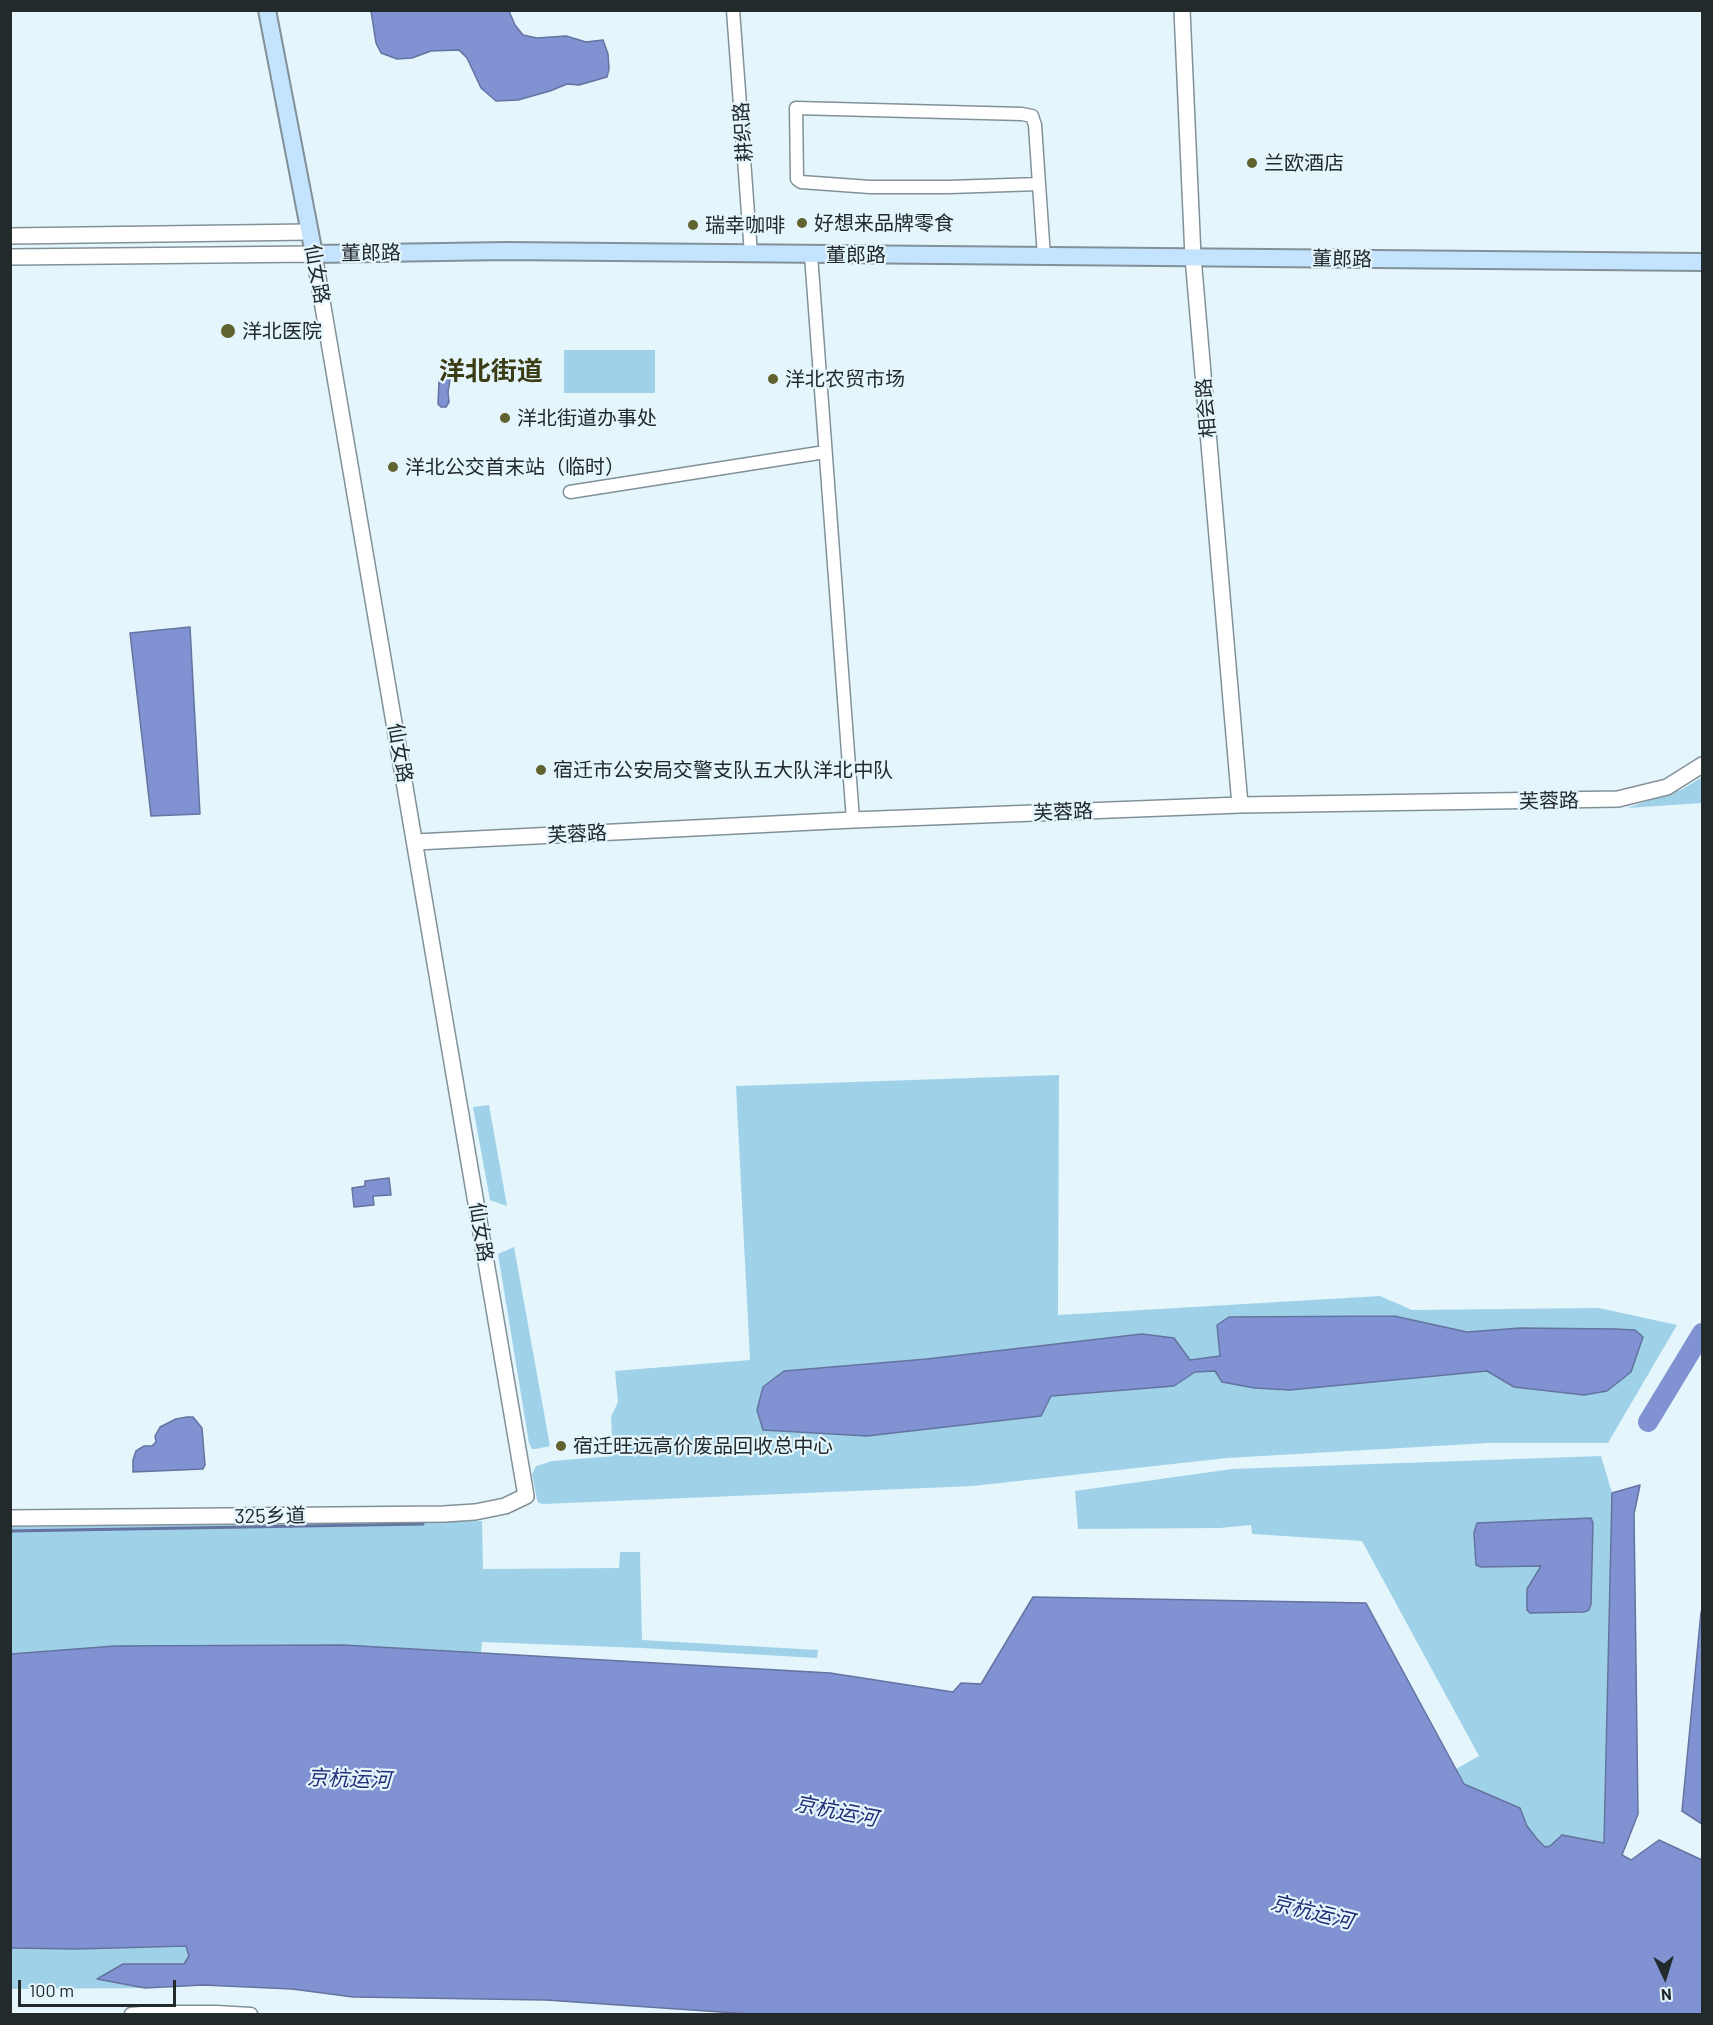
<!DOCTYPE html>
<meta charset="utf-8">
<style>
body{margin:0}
#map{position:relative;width:1713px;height:2025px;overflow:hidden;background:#e4f5fc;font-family:Barlow,sans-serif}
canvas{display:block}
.frame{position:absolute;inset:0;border:12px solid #232a2c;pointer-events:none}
.north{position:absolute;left:1635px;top:1947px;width:60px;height:60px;-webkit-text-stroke:4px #e4f5fc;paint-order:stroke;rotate:176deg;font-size:16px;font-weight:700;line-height:24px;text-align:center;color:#232a2c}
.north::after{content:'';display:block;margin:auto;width:21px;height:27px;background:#232a2c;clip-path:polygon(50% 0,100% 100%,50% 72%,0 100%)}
.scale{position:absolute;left:18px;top:1980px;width:158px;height:27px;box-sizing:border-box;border:3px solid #232a2c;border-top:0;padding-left:8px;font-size:18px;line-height:21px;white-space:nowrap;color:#232a2c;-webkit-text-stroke:4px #e4f5fc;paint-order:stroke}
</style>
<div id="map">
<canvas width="1713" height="2025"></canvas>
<div class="frame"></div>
<div class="north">N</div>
<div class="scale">100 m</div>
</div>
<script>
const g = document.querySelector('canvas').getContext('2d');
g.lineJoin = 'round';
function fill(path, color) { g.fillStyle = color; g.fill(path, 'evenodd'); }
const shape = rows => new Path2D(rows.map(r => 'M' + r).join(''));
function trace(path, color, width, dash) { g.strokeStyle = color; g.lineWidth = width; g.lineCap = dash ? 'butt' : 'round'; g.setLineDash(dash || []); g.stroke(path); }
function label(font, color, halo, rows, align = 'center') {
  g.font = font + ' Barlow,"Noto Sans SC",sans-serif'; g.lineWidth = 4.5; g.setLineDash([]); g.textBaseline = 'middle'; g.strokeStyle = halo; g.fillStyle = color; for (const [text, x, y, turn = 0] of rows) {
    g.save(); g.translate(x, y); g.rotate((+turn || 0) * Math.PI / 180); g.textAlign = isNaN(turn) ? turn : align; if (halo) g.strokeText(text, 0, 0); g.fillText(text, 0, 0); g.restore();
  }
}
fill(shape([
 [564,350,655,350,655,393,564,393],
 [1702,777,1702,803,1627,808,1683,789],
 [1059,1075,1058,1315,1380,1296,1412,1310,1599,1308,1677,1325,1608,1443,1488,1443,1227,1458,973,1486,543,1504,539,1503,537,1500,532,1474,536,1466,552,1461,613,1456,611,1417,618,1402,615,1371,750,1360,736,1086],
 [489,1105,507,1206,490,1200,473,1107],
 [514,1247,550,1446,536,1449,532,1449,529,1443,498,1254],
 [1601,1456,1612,1493,1604,1843,1562,1835,1550,1846,1545,1847,1537,1839,1527,1826,1520,1807,1464,1784,1456,1769,1479,1756,1362,1541,1252,1534,1251,1525,1220,1528,1078,1529,1075,1491,1232,1469],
 [482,1521,483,1569,619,1568,620,1552,640,1552,642,1640,818,1650,817,1658,642,1648,482,1642,481,1654,343,1645,115,1646,11,1654,11,1527],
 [186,1946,189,1956,184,1964,123,1964,99,1979,145,1988,11,1989,11,1948,77,1949]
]), '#9fd2e8');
const water = shape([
 [371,11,509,11,515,25,523,35,537,38,566,36,586,42,603,40,608,54,609,69,607,77,579,85,567,84,550,91,518,100,496,101,481,88,467,58,459,50,431,51,412,58,397,59,381,53,376,43,371,11],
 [441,376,447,376,450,380,448,392,449,402,446,407,441,407,438,404,439,381,441,376],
 [190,627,200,814,151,816,130,633,190,627],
 [389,1178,391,1195,373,1196,374,1205,354,1207,352,1188,365,1186,365,1181,389,1178],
 [1394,1316,1467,1332,1520,1328,1615,1329,1635,1330,1643,1337,1631,1372,1607,1391,1584,1395,1514,1387,1487,1371,1290,1390,1255,1388,1222,1382,1215,1371,1195,1372,1174,1386,1051,1396,1041,1416,867,1436,763,1430,757,1410,763,1387,784,1371,927,1359,1142,1334,1174,1338,1190,1360,1220,1356,1217,1325,1229,1317,1394,1316],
 [187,1417,193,1417,202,1428,205,1465,203,1469,133,1472,133,1460,136,1451,144,1446,152,1446,156,1442,155,1436,160,1427,176,1419,187,1417],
 [1640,1485,1634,1514,1638,1814,1622,1855,1631,1860,1659,1840,1702,1860,1702,2014,750,2014,546,2000,353,1997,292,1989,203,1985,145,1988,97,1979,123,1964,184,1964,189,1956,186,1946,77,1949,11,1948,11,1654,115,1646,343,1645,830,1673,953,1692,961,1683,981,1684,1033,1597,1366,1603,1464,1784,1520,1808,1527,1826,1537,1839,1545,1847,1550,1846,1562,1835,1604,1843,1612,1493,1640,1485],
 [1591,1518,1593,1523,1591,1604,1589,1610,1584,1612,1530,1613,1527,1610,1527,1589,1541,1566,1481,1567,1476,1565,1474,1533,1477,1523,1591,1518],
 [1702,1610,1702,1824,1682,1811,1701,1612,1702,1610]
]);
fill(water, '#8092d2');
trace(water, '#6473a0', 1.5);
trace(shape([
 [10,1531,423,1524]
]), '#6473a0', 3);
trace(shape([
 [1648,1422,1702,1333]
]), '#8092d2', 20);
const minor = shape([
 [733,10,751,254],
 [1039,184,949,187,870,187,801,182,797,179,796,108,1022,114,1032,116,1035,125,1039,184,1044,257],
 [811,255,853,820],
 [570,492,825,452],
 [131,2014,152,2012,216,2012,251,2014]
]);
const tertiary = shape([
 [1182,10,1193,257,1240,805],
 [10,236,310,232],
 [10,257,314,254,526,1496,505,1506,475,1512,444,1514,10,1518],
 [416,842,853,820,1240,805,1618,799,1667,787,1702,765]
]);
const secondary = shape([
 [267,10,314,254,506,251,1702,262]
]);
trace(minor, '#829198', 15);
trace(tertiary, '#829198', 18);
trace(secondary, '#829198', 20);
trace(minor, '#fff', 12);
trace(tertiary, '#fff', 15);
trace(secondary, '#c3e3fe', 16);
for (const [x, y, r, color] of [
 [1252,163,6,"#60622f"],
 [802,223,6,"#60622f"],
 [693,225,6,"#60622f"],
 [228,331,8,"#60622f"],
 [773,379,6,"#60622f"],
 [505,418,6,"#60622f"],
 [393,467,6,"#60622f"],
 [541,770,6,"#60622f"],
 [561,1446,6,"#60622f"]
]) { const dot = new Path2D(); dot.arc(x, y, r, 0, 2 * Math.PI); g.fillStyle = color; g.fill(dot); trace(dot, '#e4f5fc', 2); }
label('20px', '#232a2c', '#e4f5fc', [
 ["耕织路",743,132,-94],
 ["董郎路",371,253,-1],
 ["董郎路",856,255],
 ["董郎路",1342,259,1],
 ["仙女路",317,274,80],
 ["相会路",1206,408,-95],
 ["仙女路",400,753,80],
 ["芙蓉路",1549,801,-1],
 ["芙蓉路",1063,812,-2],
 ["芙蓉路",577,834,-3],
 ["仙女路",481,1232,81],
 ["325乡道",270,1516,-1]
]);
label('20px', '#232a2c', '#e4f5fc', [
 ["兰欧酒店",1264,163],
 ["好想来品牌零食",814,223],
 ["瑞幸咖啡",705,225],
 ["洋北医院",242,331],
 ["洋北农贸市场",785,379],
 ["洋北街道办事处",517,418],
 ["洋北公交首末站（临时）",405,467],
 ["宿迁市公安局交警支队五大队洋北中队",553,770],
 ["宿迁旺远高价废品回收总中心",573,1446]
], 'left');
label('italic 21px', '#222d77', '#e4f5fc', [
 ["京杭运河",349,1779,2],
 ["京杭运河",836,1811,11],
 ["京杭运河",1312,1912,14]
]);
label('bold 26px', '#3c3d14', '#e4f5fc', [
 ["洋北街道",491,371]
]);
</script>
